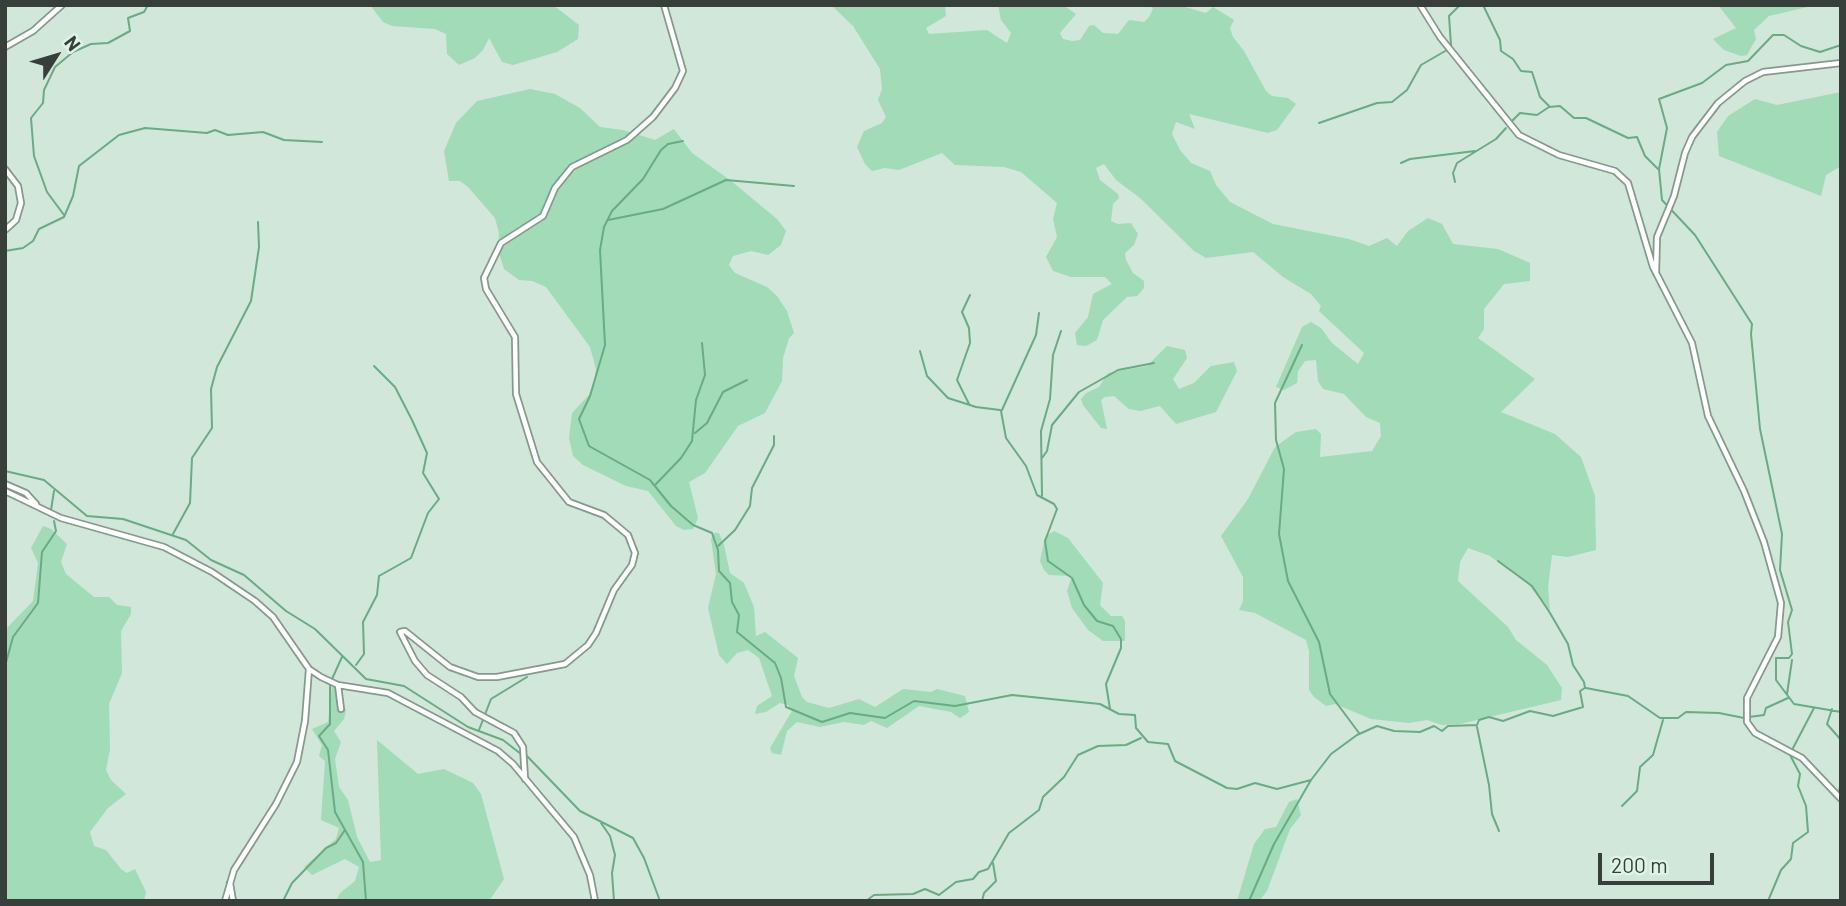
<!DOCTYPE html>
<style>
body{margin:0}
#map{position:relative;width:1846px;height:906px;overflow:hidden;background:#d1e7d9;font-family:Barlow,sans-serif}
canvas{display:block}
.frame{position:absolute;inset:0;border:7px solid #363f39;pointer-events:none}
.north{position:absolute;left:21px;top:21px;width:70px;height:70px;-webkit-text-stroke:5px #def4e6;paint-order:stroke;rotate:53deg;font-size:19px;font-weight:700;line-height:28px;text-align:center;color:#363f39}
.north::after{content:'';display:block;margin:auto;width:24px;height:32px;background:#363f39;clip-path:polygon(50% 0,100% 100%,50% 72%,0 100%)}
.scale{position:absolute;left:1598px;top:853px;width:116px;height:32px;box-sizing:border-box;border:4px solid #363f39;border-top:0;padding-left:9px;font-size:21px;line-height:24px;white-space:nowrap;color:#363f39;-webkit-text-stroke:5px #def4e6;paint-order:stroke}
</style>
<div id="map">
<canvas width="1846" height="906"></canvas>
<div class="frame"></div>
<div class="north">N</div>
<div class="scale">200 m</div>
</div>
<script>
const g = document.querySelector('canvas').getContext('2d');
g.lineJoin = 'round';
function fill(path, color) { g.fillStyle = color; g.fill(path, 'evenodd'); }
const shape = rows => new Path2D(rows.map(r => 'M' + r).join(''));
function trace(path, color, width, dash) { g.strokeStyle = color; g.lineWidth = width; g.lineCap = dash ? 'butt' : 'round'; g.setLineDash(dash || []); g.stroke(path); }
fill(shape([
 [370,5,553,5,579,25,578,39,557,52,513,65,502,62,489,38,483,50,475,58,459,65,447,54,446,34,435,29,392,26,383,22],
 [831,5,945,5,946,16,926,28,929,34,987,30,1007,43,1011,33,1001,20,998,5,1063,5,1076,14,1060,33,1063,39,1072,41,1080,40,1089,26,1094,25,1103,33,1118,34,1129,20,1144,22,1149,17,1153,9,1150,5,1178,5,1206,13,1213,7,1234,20,1230,28,1233,37,1244,51,1266,91,1272,96,1288,98,1296,104,1277,130,1268,133,1189,114,1195,129,1176,122,1172,134,1180,150,1191,163,1210,171,1216,185,1230,202,1273,224,1349,239,1369,246,1387,238,1397,246,1408,231,1428,218,1442,224,1453,244,1498,249,1530,263,1530,281,1504,284,1484,309,1484,329,1478,338,1535,379,1501,412,1555,434,1581,457,1595,496,1596,550,1568,557,1552,555,1548,587,1550,612,1528,584,1490,556,1468,548,1460,562,1458,581,1508,627,1516,640,1547,665,1562,688,1561,700,1460,724,1442,725,1427,720,1409,723,1371,719,1335,704,1326,706,1314,697,1309,690,1309,651,1306,640,1255,613,1239,610,1243,601,1243,577,1221,536,1248,499,1275,447,1296,432,1316,429,1321,434,1320,457,1372,451,1381,436,1380,423,1366,417,1344,394,1323,389,1318,381,1316,360,1305,361,1298,371,1297,383,1284,390,1276,387,1302,327,1311,322,1321,328,1332,343,1358,364,1364,353,1319,311,1321,306,1311,294,1283,277,1253,252,1206,258,1194,251,1140,198,1116,180,1104,164,1096,168,1100,180,1118,194,1119,198,1113,204,1111,221,1118,224,1131,223,1138,234,1134,245,1125,253,1126,260,1133,273,1144,281,1144,288,1137,296,1127,297,1103,320,1097,340,1086,346,1077,345,1075,333,1088,317,1093,294,1112,284,1105,277,1071,277,1053,271,1046,257,1057,237,1053,219,1057,203,1021,172,1004,167,955,165,942,153,899,170,885,168,872,171,865,164,857,147,864,131,882,123,886,117,878,100,882,89,880,69,853,26],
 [1718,5,1816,5,1769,16,1754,30,1756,39,1747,55,1741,56,1724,50,1713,39,1736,28],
 [530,89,555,94,580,108,600,127,623,130,655,140,674,129,692,153,730,180,777,219,786,231,781,245,768,255,751,251,733,256,729,265,735,273,767,287,777,296,787,311,794,333,789,338,783,358,782,381,765,413,738,426,705,473,689,482,698,518,693,529,684,530,676,526,648,491,626,486,583,465,573,456,569,438,572,413,589,395,594,382,596,369,590,347,546,287,532,281,519,280,504,269,498,250,499,233,495,218,468,187,460,181,449,181,444,151,456,123,477,101],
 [1841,92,1841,166,1826,175,1821,196,1719,156,1717,132,1728,116,1755,99,1777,105],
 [1167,346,1185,350,1187,358,1173,379,1179,389,1194,383,1211,366,1234,362,1237,371,1216,412,1176,424,1160,406,1140,411,1129,409,1114,396,1105,397,1101,400,1107,429,1101,428,1083,405,1081,399,1086,393,1099,387,1108,373,1147,366],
 [43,526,51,529,67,544,61,562,66,574,94,597,109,597,117,605,131,607,131,614,121,631,122,673,109,704,110,749,106,770,111,780,126,794,108,808,90,832,94,846,106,850,121,869,127,873,135,869,146,892,144,901,5,901,5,630,33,601,38,563,31,548],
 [1054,531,1068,538,1103,583,1100,605,1111,616,1122,616,1125,621,1125,641,1103,641,1088,630,1072,608,1067,591,1072,576,1049,575,1044,570,1040,561,1045,537],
 [714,533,719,533,724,545,730,573,744,583,754,607,756,636,765,632,798,658,794,676,802,697,807,702,829,708,859,699,875,707,903,689,931,692,937,689,965,696,969,712,960,718,951,712,919,706,887,728,871,721,864,725,844,722,820,727,797,722,787,731,781,755,772,753,770,748,792,711,788,705,780,703,766,712,755,714,757,706,772,696,759,658,748,650,737,653,727,664,719,655,708,608,716,574,711,539],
 [332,684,338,686,346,711,344,719,334,731,341,742,335,759,339,787,348,800,357,837,370,862,381,860,377,740,418,774,444,769,473,783,481,794,504,879,489,901,336,901,340,893,355,881,359,867,345,859,312,875,304,867,336,839,339,828,321,820,325,761,319,756,322,745,312,729,328,722],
 [1297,799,1301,815,1290,829,1267,891,1259,901,1237,901,1254,844,1265,829,1276,827,1289,802]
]), '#a1dbb8');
trace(shape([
 [1483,5,1500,40,1501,51,1513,59,1521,71,1532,72,1540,97,1549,106],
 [1451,45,1449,16,1460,5],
 [1841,45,1820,52,1801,46,1784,35,1773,35,1748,61,1726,65,1702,83,1659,99,1667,128,1659,169,1662,200,1695,235,1752,324,1751,334,1760,429,1782,534,1780,570,1792,610,1788,622,1792,654,1789,658,1776,658,1776,680,1794,704,1841,712],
 [1512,121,1520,113,1537,115,1549,107,1560,106,1574,118,1586,118,1628,138,1637,137,1645,156,1658,169],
 [1319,123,1377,103,1392,102,1407,90,1421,65,1447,50],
 [683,141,668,144,661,150,643,179,612,211,604,227,600,250,605,345,590,396,579,419,589,446,650,480,671,506,693,525,712,533,718,550,719,571,730,583,732,602,739,615,737,632,775,663,781,678,786,707,822,722,850,713,885,718,914,701,955,706,1012,695,1100,704,1119,714,1135,715,1136,728,1148,742,1168,744,1175,761,1227,788,1237,789,1255,783,1277,789,1311,780],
 [1401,163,1410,159,1475,151],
 [1455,182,1453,173,1457,163,1496,139,1506,128],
 [64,215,47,192,34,156,31,118,43,103,44,90,55,67,73,52,91,44,108,43,130,31,128,18,144,12,148,5],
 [608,220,663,209,726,180,794,186],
 [5,251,23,248,33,241,39,229,64,217,73,196,79,166,119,135,145,128,207,133,215,130,228,135,263,132,284,140,322,142],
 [1302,345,1275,403,1276,440,1284,469,1279,534,1288,581,1319,642,1330,694,1359,733],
 [920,351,927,376,948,398,976,407,1000,410],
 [969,404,957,380,970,343,969,328,962,312,970,295],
 [1002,410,1036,335,1039,313],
 [1001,411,1006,438,1026,466,1037,495,1054,504,1057,509,1045,541,1048,561,1072,578,1084,605,1097,621,1113,626,1121,639,1121,648,1106,684,1110,709],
 [695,433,707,423,723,392,747,380],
 [1042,458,1047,451,1052,425,1079,392,1118,370,1154,363],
 [5,471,44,480,87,516,123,519,186,540,211,560,244,575,286,611,315,629,366,679,404,686,468,727,503,740,521,754],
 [656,484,681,458,692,441,696,400,705,375,702,343],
 [1042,496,1041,431,1050,399,1053,355,1061,331],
 [51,510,54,491],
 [173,534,190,503,192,458,212,428,211,389,217,367,251,301,259,247,258,222],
 [718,546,735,530,750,506,752,488,774,445,774,436],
 [356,665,364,654,363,622,377,595,379,576,411,558,428,513,439,499,423,473,427,453,412,420,395,387,374,366],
 [5,666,13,637,38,603,42,552,56,531,54,521],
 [332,679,342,657],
 [330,685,330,724,319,736,328,750,335,812,363,862,366,901],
 [1586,688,1628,696,1660,718,1678,718,1686,712,1719,713,1744,718],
 [1787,694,1792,660],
 [1832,709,1827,724,1841,740],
 [1749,717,1764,715,1766,708,1788,698],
 [1477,727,1489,785,1492,814,1499,831],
 [479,730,491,699,527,677],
 [1792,750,1814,708],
 [526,755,580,811,633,838,644,858,660,901],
 [1839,792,1841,781],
 [1622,806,1637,791,1640,767,1653,755,1663,720],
 [601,823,610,836,615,855,612,873,614,901],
 [283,901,292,883,326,848,336,843,345,830],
 [866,901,874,895,913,894,925,889,939,895,956,882,973,879,979,872,988,869,1009,833,1039,810,1043,797,1064,777,1078,755,1098,746,1126,745,1141,738],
 [982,901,984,893,996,881,993,863],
 [1249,901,1274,844,1311,780,1331,754,1357,735,1377,726,1394,731,1420,732,1434,726,1442,731,1448,726,1477,725,1479,720,1489,717,1503,721,1530,711,1553,716,1583,707,1580,691,1585,688,1584,682,1573,665,1568,644,1550,613,1532,586,1498,561],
 [1768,901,1781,870,1791,859,1793,843,1808,832,1806,806,1798,786,1800,774,1790,755]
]), '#68ab85', 2);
const minor = shape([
 [1420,5,1440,37,1519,135,1559,155,1615,171,1628,183,1653,267,1692,343,1708,416,1744,491,1764,542,1781,603,1778,637,1747,698,1747,722,1755,733,1802,758,1841,799],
 [5,47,33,31,62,5],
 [5,169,18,186,21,203,16,220,5,230],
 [1656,273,1657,237,1674,196,1685,153,1692,137,1718,103,1745,81,1763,72,1841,63],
 [5,484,26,493,36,504],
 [5,491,61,518,164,547,212,572,255,601,273,617,309,669,321,677,338,685,388,693,498,751,513,764,574,837,590,875,595,901],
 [338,685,341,709],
 [525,779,523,747,514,733,475,712,461,697,427,675,415,661,400,632,405,631,450,667,478,677,497,677,565,664,588,645,596,633,614,590,632,565,635,553,628,535,604,515,569,502,537,462,516,394,515,337,486,289,484,278,501,243,543,216,555,188,572,167,627,140,653,117,675,88,683,71,664,5],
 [230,883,233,901],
 [225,901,234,870,276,804,297,762,305,721,309,669]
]);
trace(minor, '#85998d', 8);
trace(minor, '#fff', 4.5);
</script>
